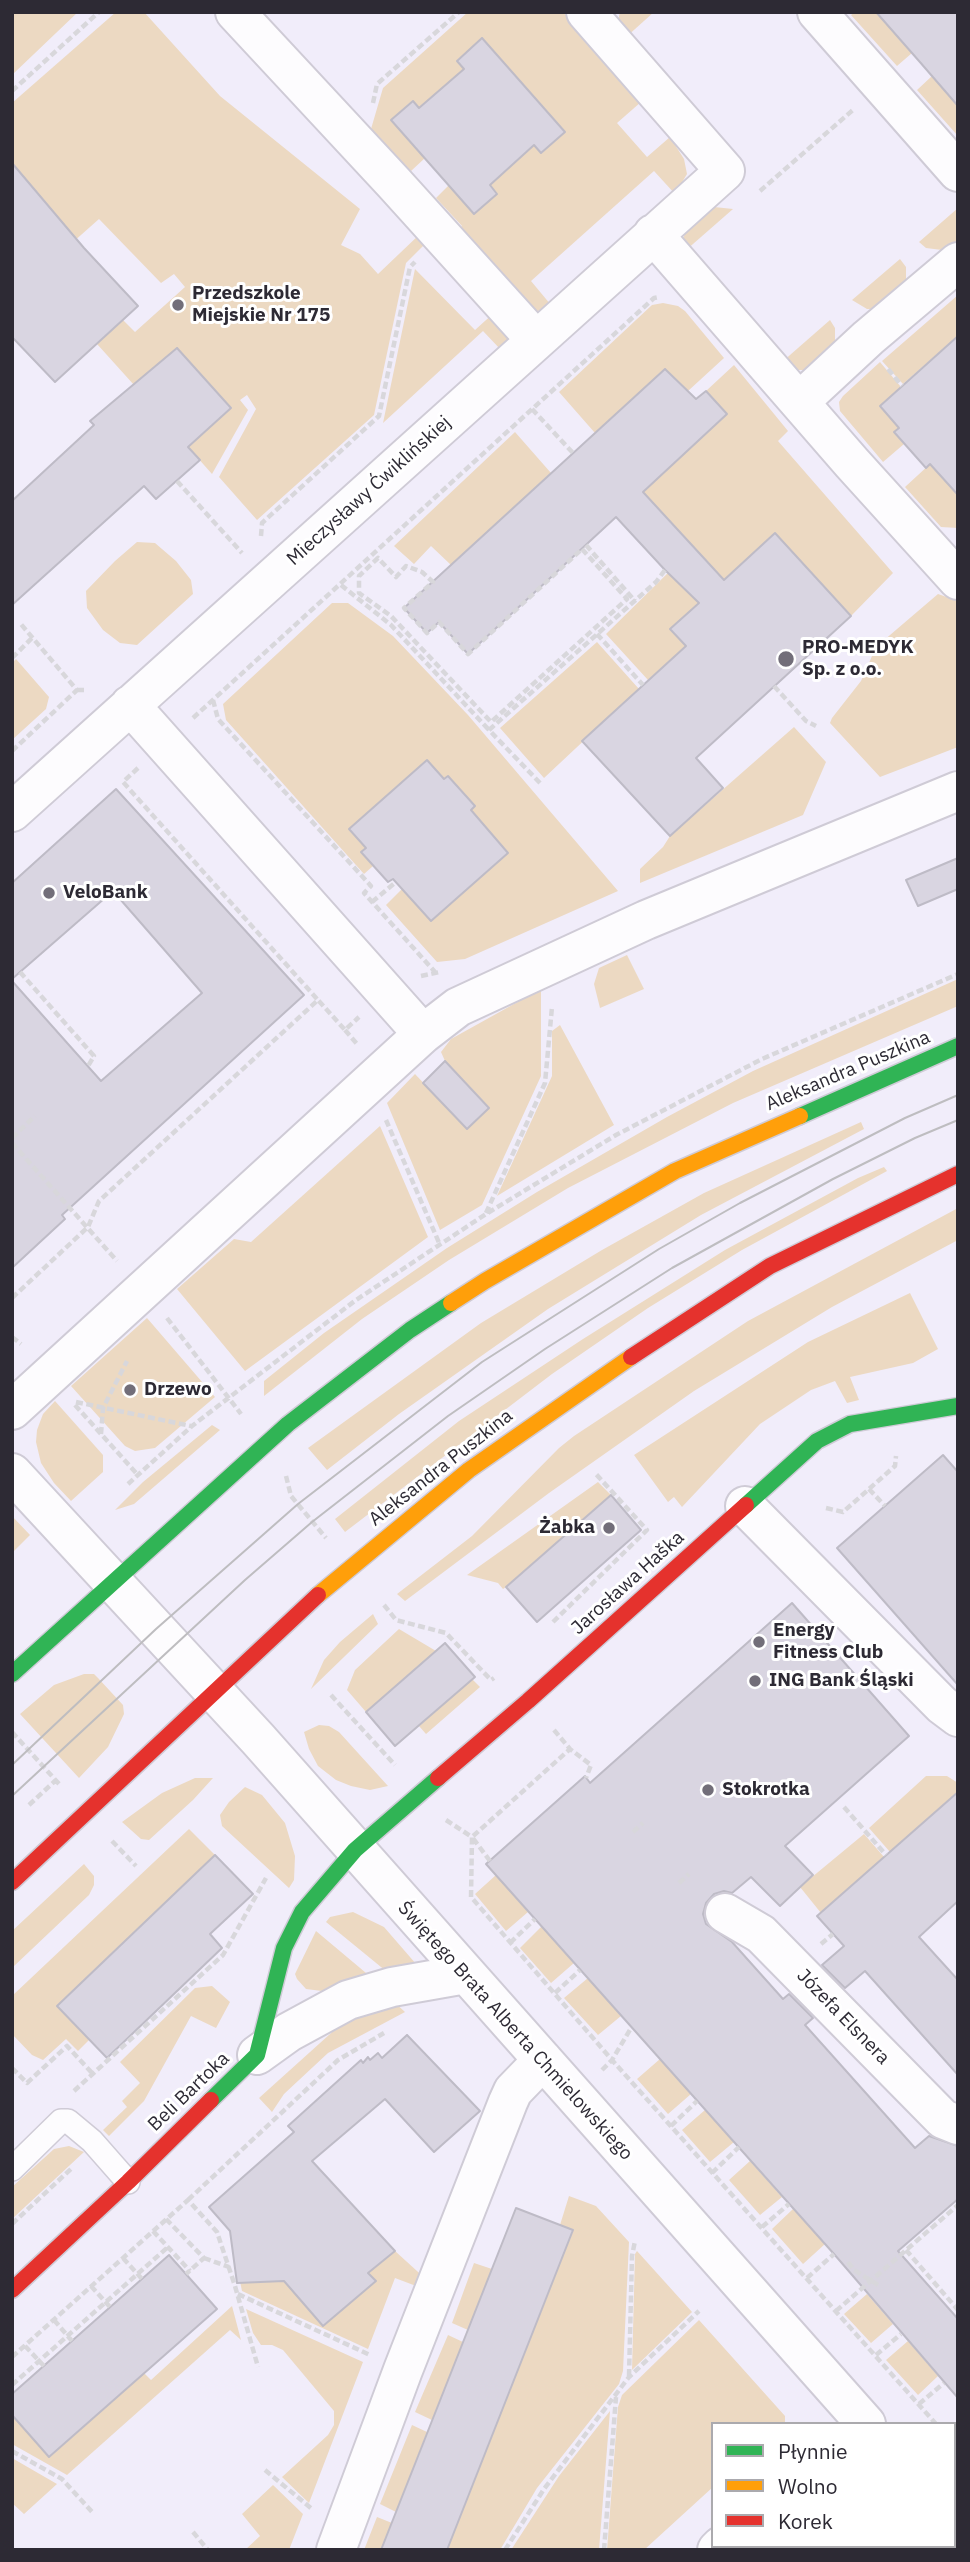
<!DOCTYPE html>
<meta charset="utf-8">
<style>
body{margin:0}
#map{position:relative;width:970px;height:2562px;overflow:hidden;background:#f1edfa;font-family:"IBM Plex Sans",sans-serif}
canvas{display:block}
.frame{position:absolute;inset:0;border:14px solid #2d2a34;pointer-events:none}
.legend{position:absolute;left:711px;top:2422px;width:245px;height:126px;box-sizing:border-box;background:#fff;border:2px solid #abaaae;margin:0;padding:9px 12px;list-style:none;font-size:21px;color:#2d2a34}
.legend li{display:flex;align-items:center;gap:14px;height:35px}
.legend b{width:35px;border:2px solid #abaaae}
</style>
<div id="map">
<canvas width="970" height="2562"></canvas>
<div class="frame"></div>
<ul class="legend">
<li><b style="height:9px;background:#30b455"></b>Płynnie</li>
<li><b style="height:9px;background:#ff9f0a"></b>Wolno</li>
<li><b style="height:9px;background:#e5322d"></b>Korek</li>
</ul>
</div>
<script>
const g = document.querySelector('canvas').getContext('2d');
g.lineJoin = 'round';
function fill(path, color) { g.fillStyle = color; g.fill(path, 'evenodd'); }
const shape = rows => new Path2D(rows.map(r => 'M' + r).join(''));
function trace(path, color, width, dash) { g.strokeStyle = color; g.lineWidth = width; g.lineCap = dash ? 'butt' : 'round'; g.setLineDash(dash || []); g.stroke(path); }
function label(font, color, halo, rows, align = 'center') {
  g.font = font + ' "IBM Plex Sans",sans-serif'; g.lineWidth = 6; g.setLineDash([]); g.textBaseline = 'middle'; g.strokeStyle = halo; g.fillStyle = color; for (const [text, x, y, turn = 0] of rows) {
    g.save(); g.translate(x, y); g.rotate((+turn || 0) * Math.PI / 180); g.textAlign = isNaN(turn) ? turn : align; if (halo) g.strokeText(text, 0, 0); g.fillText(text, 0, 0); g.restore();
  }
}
fill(shape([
 [12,12,78,12,12,75],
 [116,12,144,12,220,96,360,209,341,245,360,254,378,274,421,233,428,241,406,263,374,415,257,520,219,477,256,409,247,395,240,400,248,410,212,474,188,447,231,408,177,349,134,385,97,344,123,320,135,332,185,287,174,274,161,283,99,219,63,251,12,243,51,209,12,163,12,103],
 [468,12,563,12,641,102,617,123,647,157,670,137,684,159,687,174,675,194,654,171,531,281,551,305,545,310,537,311,525,307,455,233,462,226,436,198,449,185,474,214,497,194,490,185,534,145,542,153,565,132,483,39,457,60,464,69,419,108,412,101,391,120,425,158,411,171,371,129,383,88],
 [620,12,654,12,625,38,617,25],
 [855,12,876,12,912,53,897,66,851,15],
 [932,76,958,106,958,136,917,90],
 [714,207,733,209,685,251,683,238,686,232],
 [958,208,958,241,942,250,926,248,919,242],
 [900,259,906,267,906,282,876,309,867,309,852,300],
 [415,269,475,330,496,311,509,329,509,343,501,350,483,331,383,423],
 [958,295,958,347,952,341,903,384,882,361],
 [663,303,678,306,685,311,724,358,688,391,665,369,595,433,559,392,652,305],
 [830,320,835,328,835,343,805,370,796,370,782,362],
 [880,362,901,387,880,406,899,428,894,432,904,444,883,462,840,411,839,402,843,396],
 [734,365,788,431,778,441,893,573,851,616,775,534,724,580,669,521,634,501,726,414,706,391],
 [515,432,551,473,451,565,431,546,414,564,394,546],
 [930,464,958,495,958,528,941,527,905,487],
 [137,542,155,543,176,561,191,580,193,594,137,645,120,643,103,630,87,608,86,591,115,561],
 [676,565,706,597,670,629,686,646,648,680,606,634],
 [938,594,958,601,958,747,880,777,830,723,832,718,861,681,876,647],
 [332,603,348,603,393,636,468,715,618,891,465,959,437,962,386,905,402,889,431,921,508,853,471,810,475,806,448,776,444,779,426,761,349,829,366,848,362,853,373,866,364,874,226,720,223,704],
 [597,642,639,689,544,778,500,728],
 [16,659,49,697,46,709,12,740,12,663],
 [794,727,826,762,803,815,640,883,640,869,663,847,670,836],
 [627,955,644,989,600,1008,594,984,599,968],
 [958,979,958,1006,733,1103,568,1188,449,1260,362,1319,264,1396,264,1381,324,1333,447,1248,537,1192,667,1117,753,1071],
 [541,989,541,1076,482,1205,440,1230,387,1103,415,1074,467,1129,489,1107,445,1061,441,1052,451,1039],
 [560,1025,614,1125,497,1196,552,1076,552,1031],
 [861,1122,864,1129,701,1215,548,1309,399,1414,327,1470,308,1448,481,1323,602,1250,704,1193],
 [380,1126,428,1237,245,1371,177,1289,234,1239,251,1242],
 [884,1167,887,1171,742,1250,648,1308,552,1374,345,1532,335,1519,459,1421,583,1339,725,1250,858,1178],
 [958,1208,958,1240,832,1307,694,1391,549,1493,405,1601,397,1594,472,1536,559,1448,574,1436,748,1321],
 [910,1293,938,1349,913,1363,850,1377,859,1400,847,1403,835,1381,811,1390,760,1424,682,1507,674,1497,668,1502,634,1455,808,1342],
 [147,1318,215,1397,155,1448,135,1451,125,1446,71,1386],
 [55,1401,103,1455,103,1472,71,1501,54,1483,41,1463,36,1442,37,1430,43,1414],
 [212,1425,220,1430,134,1504,115,1510,143,1482],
 [598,1482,611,1495,506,1587,503,1589,498,1583,467,1575],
 [12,1516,30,1535,12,1553],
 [373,1614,378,1624,311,1689,324,1660,340,1642],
 [399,1629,436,1651,366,1712,347,1690,355,1670],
 [84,1674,94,1674,98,1678,123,1705,124,1714,108,1747,79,1778,20,1714,54,1685],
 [472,1679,480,1687,426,1734,419,1726],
 [319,1725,329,1726,339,1732,388,1786,370,1790,351,1786,336,1780,318,1766,309,1749,304,1732],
 [926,1776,947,1776,958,1783,958,1792,890,1852,869,1828],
 [195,1778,213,1778,193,1800,149,1840,141,1839,122,1822,162,1793],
 [245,1787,262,1795,285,1823,295,1856,294,1880,289,1888,222,1826,220,1815,229,1802],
 [189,1829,215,1855,57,2006,89,2040,78,2051,66,2039,43,2060,32,2055,12,2034,12,1996],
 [864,1834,884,1857,821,1913,800,1887],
 [84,1864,94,1876,94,1885,89,1895,12,1968,12,1931],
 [496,1875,528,1912,506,1931,475,1894],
 [353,1912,384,1927,423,1972,392,1976,326,1922,330,1917],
 [542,1926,574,1963,551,1983,520,1948],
 [316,1931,372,1978,322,1991,306,1989,297,1979,295,1974],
 [588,1978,621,2016,598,2035,564,1998],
 [212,1986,230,2002,216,2028,191,2016,144,2101,109,2136,103,2130,127,2107,122,2101,140,2083,120,2062,195,1988],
 [393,2001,405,2012,328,2053,284,2094,272,2112,259,2098,340,2025],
 [660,2059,691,2094,668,2114,637,2079],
 [705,2110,734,2142,710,2162,682,2130],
 [69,2146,84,2152,12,2219,12,2187,54,2149],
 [750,2161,782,2197,760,2215,729,2180],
 [569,2196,596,2206,629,2242,623,2371,619,2384,537,2488,500,2550,447,2550,573,2231,560,2225],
 [793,2209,825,2244,803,2264,772,2229],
 [231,2238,268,2281,368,2273,395,2251,428,2281,424,2289,395,2278,368,2349,242,2291],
 [637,2251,692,2312,632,2370,635,2254],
 [474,2263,492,2269,468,2330,452,2323],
 [867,2294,893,2324,871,2343,844,2314],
 [232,2306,241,2340,230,2330,67,2475,12,2444,12,2415,50,2457,144,2373,151,2380],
 [246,2309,363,2362,309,2503,282,2477,328,2435,334,2425,334,2411,283,2350,272,2345,261,2345,253,2333],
 [699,2320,785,2416,785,2422,783,2424,713,2424,713,2487,644,2550,607,2550,618,2407,622,2395],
 [448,2335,463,2342,432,2420,415,2412],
 [908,2341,938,2376,918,2395,886,2360],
 [610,2411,599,2550,511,2550,559,2476],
 [412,2425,427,2432,396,2512,380,2504],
 [12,2458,57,2484,24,2514,12,2503],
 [273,2485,303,2514,289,2550,245,2550,260,2536,242,2514],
 [377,2517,392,2523,381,2550,364,2550]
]), '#ecd9c2');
const building = shape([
 [876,12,958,12,958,106,919,61,876,12],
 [482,38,565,132,541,153,534,145,490,185,497,194,474,214,391,120,413,101,419,108,464,69,457,61,482,38],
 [12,163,84,248,138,306,55,382,12,337,12,163],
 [958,336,958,495,930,464,926,468,894,432,899,428,880,406,958,336],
 [177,348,231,408,188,447,200,460,156,499,144,486,12,605,12,501,94,425,90,421,177,348],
 [665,369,696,399,706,391,727,414,643,492,724,580,775,533,851,616,696,758,723,788,670,836,582,741,686,646,670,629,699,603,665,570,616,517,468,654,439,622,427,633,404,608,665,369],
 [427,760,444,779,448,776,475,806,471,810,508,853,431,921,393,879,388,882,361,852,366,848,349,829,427,760],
 [116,789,304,995,62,1215,65,1219,12,1268,12,981,101,1081,202,993,113,891,12,979,12,883,116,789],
 [958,858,958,889,918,906,906,880,958,858],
 [445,1061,489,1108,467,1129,423,1083,445,1061],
 [943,1455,958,1472,958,1685,837,1548,943,1455],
 [611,1495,641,1530,537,1622,506,1587,611,1495],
 [792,1603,909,1736,785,1846,813,1875,780,1906,751,1877,732,1893,724,1891,714,1894,706,1903,703,1914,706,1924,732,1942,783,1999,789,1994,813,2018,805,2025,915,2148,929,2136,958,2146,958,2199,898,2251,958,2319,958,2398,834,2254,486,1864,585,1776,590,1783,792,1603],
 [445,1643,475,1677,395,1746,366,1712,445,1643],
 [958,1792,958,1901,919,1937,958,1980,958,2075,865,1971,845,1988,822,1965,844,1946,817,1916,958,1792],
 [215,1855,253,1894,210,1934,222,1948,107,2058,57,2006,215,1855],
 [407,2035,480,2111,434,2152,385,2099,312,2161,395,2251,368,2273,376,2281,323,2326,284,2281,237,2283,230,2231,209,2207,294,2132,288,2126,361,2060,363,2063,368,2057,370,2060,378,2053,382,2058,407,2035],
 [516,2208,573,2230,447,2550,381,2550,516,2208],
 [169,2255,217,2309,49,2457,12,2415,12,2394,169,2255]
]);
fill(building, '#d9d5e1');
trace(building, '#bebbc6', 2);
const lane = shape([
 [12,2169,61,2121,68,2121,92,2141,128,2182]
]);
const street = shape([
 [235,12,394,183,536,340],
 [817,12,958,172],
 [653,234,852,463,958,580],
 [799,402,868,338,958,262],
 [130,705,423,1034],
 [12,812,725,171,586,12],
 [12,1410,423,1034,458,1007,646,920,958,791],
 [12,1473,258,1739,866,2424],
 [745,1506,942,1705,958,1717],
 [725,1913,761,1934,943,2119,958,2125],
 [257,2055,289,2032,348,2000,392,1987,466,1974],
 [954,2517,958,2520],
 [336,2550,403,2370,508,2102,513,2091,543,2060],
 [717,2550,721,2546]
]);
const fast = shape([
 [800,1116,958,1046],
 [746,1505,817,1441,850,1424,958,1406],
 [12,1674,288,1424,410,1330,451,1303],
 [211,2100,257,2055,284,1948,302,1912,355,1850,438,1778]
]);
const slow = shape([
 [451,1303,485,1281,675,1171,800,1116],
 [318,1595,469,1470,631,1357]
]);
const jam = shape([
 [631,1357,770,1266,958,1174],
 [438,1778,528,1701,746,1505],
 [12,1882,318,1595],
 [12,2290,128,2182,211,2100]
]);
trace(lane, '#cfcbd6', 26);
trace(street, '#cfcbd6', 42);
trace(fast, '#cfcbd6', 19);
trace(slow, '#cfcbd6', 19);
trace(jam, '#cfcbd6', 19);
trace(shape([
 [12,91,99,12],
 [373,103,377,84,459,12],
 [760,191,854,109],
 [888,369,902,386],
 [532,409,573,453],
 [177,481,242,553],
 [261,536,262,523,379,416,410,267,415,262],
 [586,545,635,601],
 [582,549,627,599,491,722,391,616,359,593,359,576,378,558,396,577,406,566,422,572,433,582,404,608,427,633,439,622,468,654,582,549],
 [341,585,391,625,489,730],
 [597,634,643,685],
 [12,658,32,638],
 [774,686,806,721,816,726],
 [77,690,87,690],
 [213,700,218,719,371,886,364,893,435,972],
 [193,718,654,298,659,297],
 [12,751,77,690,20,623],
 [138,768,123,782,318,1000],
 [540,783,489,730,656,582,665,570],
 [372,902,396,882],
 [20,972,94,1056,88,1066],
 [421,976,440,972],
 [345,1030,357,1044],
 [386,1120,440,1245],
 [12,1138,35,1116],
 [12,1143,117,1261],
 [486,1213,545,1083,552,1007],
 [12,1298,88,1227,99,1201,318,1000,345,1030,359,1017],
 [167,1318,241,1414],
 [12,1337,21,1344],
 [76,1402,191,1426],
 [75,1405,137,1474],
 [101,1434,103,1408,127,1361],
 [286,1476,291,1496,326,1538],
 [128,1484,192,1426,356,1300,486,1214,616,1135,762,1059,958,974],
 [869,1489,885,1506],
 [826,1508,843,1512,895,1466,896,1456],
 [384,1605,396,1620,446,1633,491,1680,494,1678],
 [553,1622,647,1530,595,1473],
 [331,1695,395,1765],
 [554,1730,570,1749,591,1765,586,1778],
 [12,1732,60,1785],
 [29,1805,56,1780],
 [844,1807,886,1855],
 [446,1820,472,1837,471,1897,612,2060,936,2424],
 [633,1832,643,1823],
 [112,1841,136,1866],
 [490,1861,472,1837,570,1749],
 [679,1883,689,1874],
 [510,1943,535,1919],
 [821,1944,833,1934],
 [555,1993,580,1970],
 [12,2068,27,2083,67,2046,93,2074],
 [602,2070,612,2060,631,2028],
 [74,2091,223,1955,266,1878],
 [671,2126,697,2101],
 [712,2173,739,2147],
 [188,2200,338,2060,384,2033],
 [166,2219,204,2258,186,2274],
 [12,2224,73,2167],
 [762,2227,789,2204],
 [153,2231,190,2271],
 [906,2250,958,2310],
 [123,2258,142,2279],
 [204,2258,229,2267],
 [848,2262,854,2270,878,2285],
 [807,2278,834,2254],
 [91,2286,110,2307],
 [238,2294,370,2355],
 [836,2311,958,2205],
 [54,2320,72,2341],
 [25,2346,44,2366],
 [876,2355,901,2334],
 [12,2357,188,2200,217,2232,235,2286,258,2367],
 [629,2376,632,2256,635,2241],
 [12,2385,168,2247],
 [919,2404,944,2383],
 [954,2435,958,2432],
 [954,2445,958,2449],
 [12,2451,62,2479,94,2514],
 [265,2470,312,2509],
 [193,2532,208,2550],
 [505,2550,544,2489,629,2377,699,2311],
 [604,2550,616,2397]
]), '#d8d7db', 4.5, [7, 3.5]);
trace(lane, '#fdfcfe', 23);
trace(street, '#fdfcfe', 38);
trace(fast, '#30b455', 16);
trace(slow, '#ff9f0a', 16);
trace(jam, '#e5322d', 16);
trace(shape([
 [12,1765,156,1629,298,1504,482,1362,659,1249,740,1203,905,1118,958,1095],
 [12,1796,245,1580,312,1522,448,1416,545,1349,672,1268,833,1179,915,1138,958,1120]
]), '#bebdc0', 2);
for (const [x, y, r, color] of [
 [178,305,7,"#726e79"],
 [786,659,9,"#726e79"],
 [49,893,7,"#726e79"],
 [130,1390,7,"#726e79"],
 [609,1528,7,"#726e79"],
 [759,1642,7,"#726e79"],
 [755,1681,7,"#726e79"],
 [708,1790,7,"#726e79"]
]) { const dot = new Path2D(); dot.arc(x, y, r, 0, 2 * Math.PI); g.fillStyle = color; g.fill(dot); trace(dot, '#fff', 2.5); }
label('bold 19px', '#2d2a34', '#fff', [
 ["Przedszkole",192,294],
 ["Miejskie Nr 175",192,316],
 ["PRO-MEDYK",802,648],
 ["Sp. z o.o.",802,670],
 ["VeloBank",63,893],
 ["Drzewo",144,1390],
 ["Żabka",595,1528,"right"],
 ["Energy",773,1631],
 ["Fitness Club",773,1653],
 ["ING Bank Śląski",769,1681],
 ["Stokrotka",722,1790]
], 'left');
label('19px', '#2d2a34', '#fff', [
 ["Mieczysławy Ćwiklińskiej",369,491,-42],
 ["Aleksandra Puszkina",848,1071,-23],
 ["Aleksandra Puszkina",441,1468,-38],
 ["Jarosława Haška",628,1583,-42],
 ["Józefa Elsnera",843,2017,46],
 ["Świętego Brata Alberta Chmielowskiego",515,2031,48],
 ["Beli Bartoka",189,2092,-44]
]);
</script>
